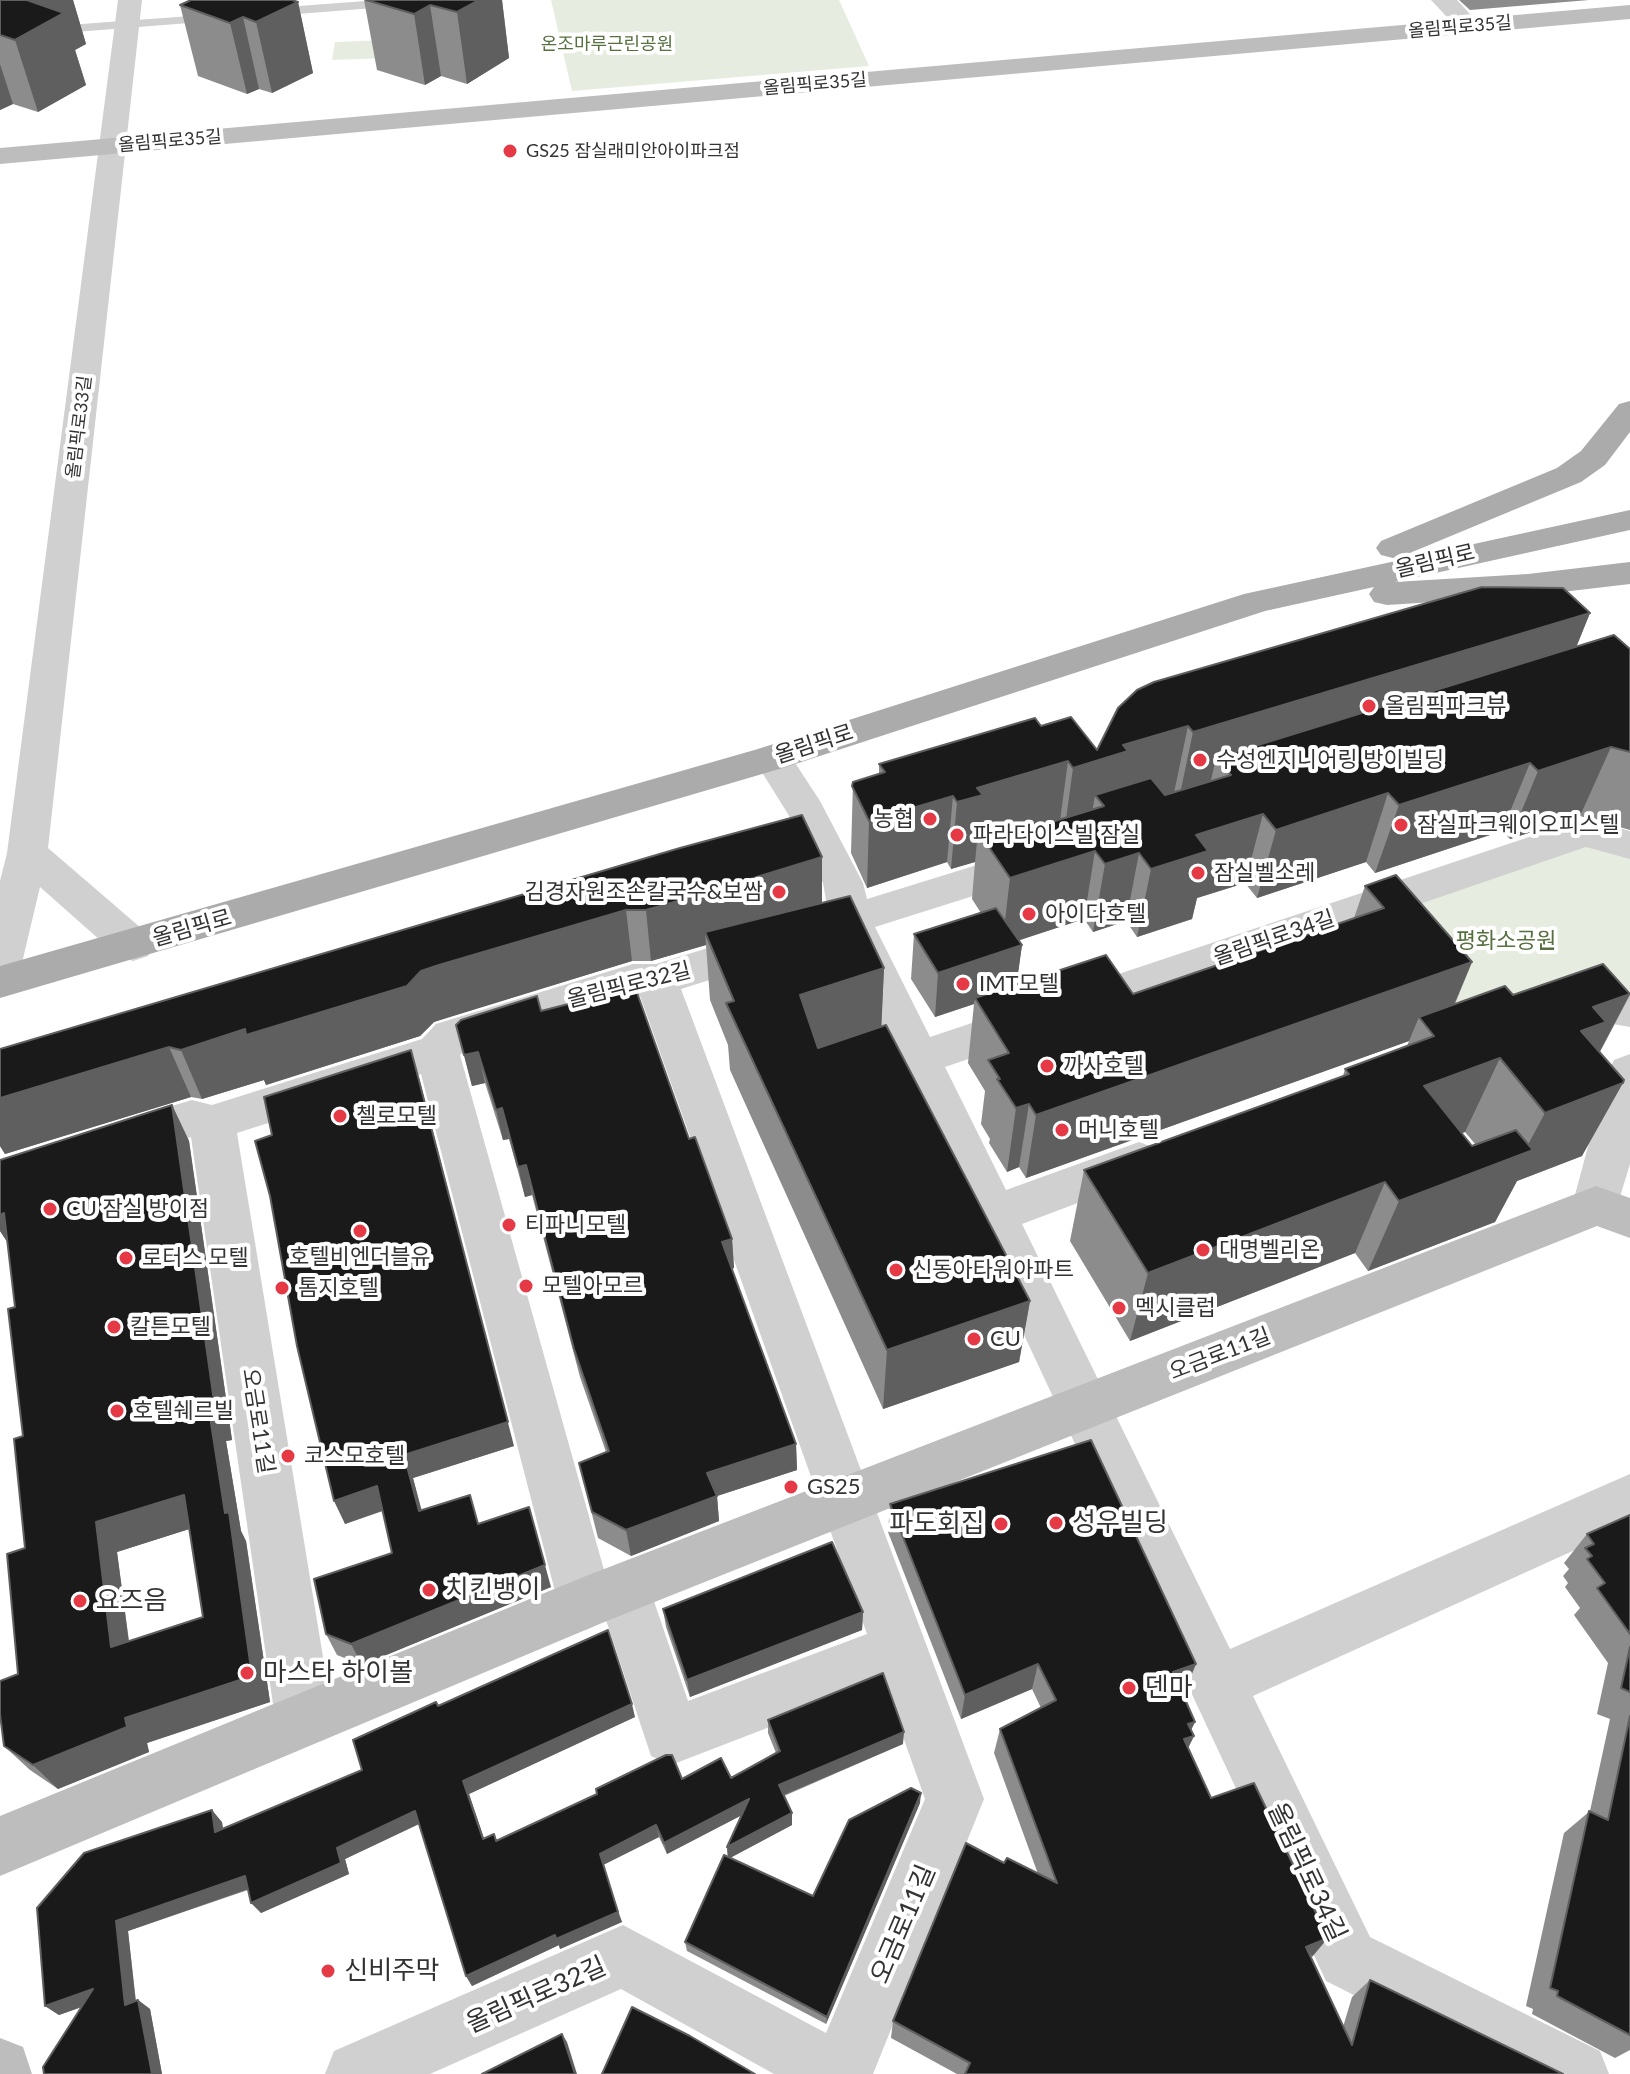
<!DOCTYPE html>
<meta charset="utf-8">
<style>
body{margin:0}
canvas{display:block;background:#fff}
</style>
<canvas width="1630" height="2074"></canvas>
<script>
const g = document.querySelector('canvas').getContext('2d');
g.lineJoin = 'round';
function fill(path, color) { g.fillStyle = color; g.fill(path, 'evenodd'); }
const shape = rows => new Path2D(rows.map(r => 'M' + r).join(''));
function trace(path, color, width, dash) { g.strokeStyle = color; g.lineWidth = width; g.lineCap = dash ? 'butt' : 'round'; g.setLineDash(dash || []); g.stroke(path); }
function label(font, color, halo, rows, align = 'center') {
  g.font = font + ' Lato,"Noto Sans KR",sans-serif'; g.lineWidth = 8; g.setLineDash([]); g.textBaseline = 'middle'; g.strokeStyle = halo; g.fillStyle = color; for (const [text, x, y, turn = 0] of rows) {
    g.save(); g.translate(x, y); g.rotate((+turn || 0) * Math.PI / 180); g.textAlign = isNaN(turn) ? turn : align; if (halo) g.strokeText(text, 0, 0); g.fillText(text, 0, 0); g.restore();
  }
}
fill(shape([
 [551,0,839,0,869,66,572,91],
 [388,40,386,58,332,60,335,42],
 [1588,842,1630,854,1630,991,1462,1027,1370,917]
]), '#e6ecdf');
fill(shape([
 [379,0,431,0,425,4,272,16,266,12,272,8,379,0],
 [218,14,220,17,214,21,0,38,0,30,218,14]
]), '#d0d0d0');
fill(shape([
 [118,0,142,0,48,848,148,934,154,945,148,956,133,961,118,956,40,887,21,967,15,978,0,983,0,881,7,853,118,0],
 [1431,0,1457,0,1482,27,1479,32,1461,32,1431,0],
 [772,745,786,749,820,801,863,883,867,899,1032,848,1046,853,1052,863,1046,873,875,927,930,1037,1571,823,1585,819,1630,831,1630,859,1586,847,945,1067,1006,1190,1139,1142,1155,1148,1162,1161,1155,1174,1022,1224,1230,1649,1630,1474,1630,1525,1253,1696,1370,1937,1600,2051,1609,2074,1510,2074,1326,1981,839,939,681,989,984,1799,873,2074,774,2074,621,1989,430,2074,325,2074,334,2051,623,1925,826,2033,925,1799,884,1683,671,1765,651,1756,606,1620,586,1630,567,1622,558,1603,421,1074,237,1133,333,1718,324,1738,304,1747,284,1738,275,1718,191,1137,121,1159,105,1153,98,1140,105,1127,121,1121,192,1100,212,1105,422,1039,436,1024,452,1019,633,964,656,964,828,911,823,883,788,814,753,758,758,749,772,745],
 [633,996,640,996,867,1634,688,1701,643,1569,624,1562,604,1570,460,1055,467,1048,633,996],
 [1579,984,1630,993,1630,1027,1579,1018,1564,1022,1549,1017,1542,1005,1549,993,1579,984],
 [1630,1054,1630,1164,1613,1220,1596,1226,1579,1220,1572,1206,1608,1072,1614,1060,1630,1054]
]), '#d0d0d0');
fill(shape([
 [1630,5,1630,19,0,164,0,148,1630,5],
 [1596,1186,1630,1198,1630,1238,1597,1226,602,1623,0,1876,0,1816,586,1576,1596,1186],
 [0,2038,23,2047,32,2074,0,2074,0,2038]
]), '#bdbdbd');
fill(shape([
 [1630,401,1630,432,1605,465,1581,482,1405,555,1393,558,1381,555,1376,548,1381,541,1557,468,1581,451,1619,404,1630,401],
 [1630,510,1630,530,1395,582,1528,574,1630,562,1630,584,1528,596,1387,605,1374,602,1369,594,1374,587,1265,611,786,767,0,998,0,966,758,749,1244,594,1630,510]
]), '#ababab');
fill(shape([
 [0,0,73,0,86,44,75,50,86,85,38,112,13,104,0,110],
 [364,0,502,0,509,58,467,84,441,76,425,85,377,70],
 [1459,0,1589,0,1470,10],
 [298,2,313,73,272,93,259,89,247,94,198,76,180,5],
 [1590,613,1576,647,1630,649,1630,830,1580,816,1510,839,1502,831,1375,873,1366,862,1257,898,1245,883,1197,898,1192,919,1137,937,1126,921,1093,932,1084,919,1018,940,1022,945,1016,985,1133,994,1354,918,1365,886,1472,962,1455,1004,1513,995,1630,995,1600,1052,1582,1156,1517,1181,1495,1222,1368,1271,1355,1253,1130,1341,1070,1241,1084,1170,1343,1076,1345,1069,1407,1046,1409,1041,1026,1178,1019,1167,1007,1172,989,1143,990,1139,981,1124,985,1091,968,1063,974,1004,935,1017,911,979,914,934,981,913,972,899,975,862,951,869,947,862,867,888,851,853,853,782,879,774,879,764,1041,726,1097,750],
 [1465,1132,1476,1145,1472,1146,1461,1133],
 [680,848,822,903,884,968,881,1027,1030,1301,1019,1362,883,1409,730,1070,728,1045,710,1000,706,945,651,961,632,961,451,1016,434,1022,420,1036,266,1085,264,1080,202,1099,191,1097,5,1154,0,1146,0,1049],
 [541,1011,689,1139,732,1239,734,1268,731,1269,796,1444,797,1470,717,1496,719,1521,631,1556,598,1538,579,1463,606,1452,580,1377,532,1195,525,1197,509,1139,503,1140,485,1083,472,1086,456,1025],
 [172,1105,189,1141,232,1440,226,1441,241,1531,246,1541,270,1702,147,1743,149,1752,58,1789,30,1770,4,1746,18,1674,25,1548,23,1436,15,1307,8,1243,0,1231,0,1160],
 [189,1529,203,1617,129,1641,117,1552],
 [297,1346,514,1446,413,1478,421,1510,480,1523,551,1587,362,1665,337,1655,326,1634,392,1553,383,1511,345,1524],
 [890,1504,1196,1664,1185,1690,1181,1691,1195,1722,1191,1730,1194,1736,1188,1748,1211,1798,1311,1957,1343,2027,1352,1997,1370,1980,1563,2074,957,2074,891,2038,893,2021,1004,1863,1038,1874,994,1753,1000,1729,1041,1708,1032,1689,961,1719,888,1532],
 [1630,1515,1630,2050,1615,2058,1532,2014,1533,2009,1526,2006,1564,1833,1590,1811,1610,1719,1597,1714,1608,1663,1574,1615,1580,1608,1565,1587,1568,1583,1563,1576,1569,1569,1564,1563,1587,1534],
 [663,1609,863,1612,862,1630,690,1697,666,1627],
 [438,1706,635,1717,469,1794,484,1838,494,1834,497,1840,682,1779,731,1778,776,1753,768,1733,768,1720,903,1744,784,1796,792,1825,730,1858,813,1896,920,1803,826,2024,687,1951,685,1942,728,1857,727,1847,741,1815,667,1854,659,1837,603,1865,622,1922,560,1949,559,1945,472,1986,466,1976,419,1824,345,1859,349,1874,261,1913,248,1890,128,1931,136,2001,138,2000,150,2009,162,2074,44,2074,82,2007,59,2015,45,2006,222,1822,223,1829,362,1770]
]), '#8c8c8c');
fill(shape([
 [20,0,73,0,86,44,75,50,86,85,38,112,15,40],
 [479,0,502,0,509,58,467,84,457,12],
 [298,2,313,73,272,93,256,22],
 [430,5,441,76,425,85,414,14],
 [243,17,259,89,247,94,230,23],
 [0,64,13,104,0,110],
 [1590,613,1563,680,1231,775,1216,758,1209,789,1179,799,1193,732],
 [1188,726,1174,793,1118,810,1095,795,1090,826,1064,834,1073,768,1123,745],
 [1611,747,1580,816,1510,839,1538,771],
 [1068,761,1059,828,990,849,978,831,975,862,951,869,957,802,977,788],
 [1530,763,1502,831,1375,873,1399,805],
 [1388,793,1366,862,1257,898,1276,830],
 [953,796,947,862,867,888,869,821],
 [1263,814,1245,883,1197,898,1192,919,1137,937,1151,869,1196,835],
 [1095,851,1084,919,1002,946,1010,878],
 [1139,853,1126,921,1093,932,1105,864],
 [822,857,822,909,705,932,706,945,651,961,646,910],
 [626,910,632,961,434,1022,420,1036,266,1085,264,1080,202,1099,181,1050,421,971],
 [1022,945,1016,989,975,998,974,1004,935,1017,938,973],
 [1472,962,1444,1028,1419,1017,1409,1041,1026,1178,1036,1115],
 [884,968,881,1035,801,1063,800,995],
 [1630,994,1591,1068,1543,1105,1593,1007],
 [169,1047,191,1097,5,1154,0,1146,0,1098],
 [478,1052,485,1083,472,1086,464,1055],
 [1500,1058,1465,1132,1393,1158,1424,1086],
 [419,1078,514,1446,413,1478,428,1534,419,1511,404,1455],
 [1623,1083,1582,1156,1517,1181,1495,1222,1368,1271,1399,1201,1523,1154,1545,1113],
 [1029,1104,1019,1167,1007,1172,1016,1108],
 [172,1105,189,1141,232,1440,226,1441,241,1531,246,1541,270,1702,147,1743,149,1752,58,1789,33,1765,125,1718,252,1676,209,1410],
 [502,1108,509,1139,503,1140,496,1110],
 [526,1165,532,1195,525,1197,518,1167],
 [1385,1182,1355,1253,1130,1341,1148,1273],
 [4,1213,13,1251,0,1231,0,1215],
 [732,1239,734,1268,724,1272,722,1242],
 [1030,1301,1019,1362,883,1409,887,1350],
 [796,1444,797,1470,717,1496,719,1521,631,1556,626,1530,707,1473],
 [377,1486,387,1509,345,1524,334,1501],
 [184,1495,202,1525,117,1552,133,1674,111,1647,96,1522],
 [529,1507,551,1587,362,1665,351,1644],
 [863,1612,862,1630,690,1697,687,1680],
 [1038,1664,1032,1689,961,1719,965,1695],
 [1196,1664,1185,1690,1162,1697,1173,1672],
 [632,1704,635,1717,469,1794,488,1851,483,1839,463,1781],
 [1195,1722,1187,1738,1194,1736,1182,1760,1173,1763,1188,1724],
 [904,1732,903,1744,779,1797,779,1785],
 [921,1793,920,1803,826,2024,827,2017],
 [749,1799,750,1811,667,1854,664,1843],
 [212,1810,222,1822,225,1844,215,1832],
 [415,1811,421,1823,345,1859,349,1874,261,1913,251,1903,337,1848],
 [792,1813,792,1825,728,1859,727,1847],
 [656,1825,659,1837,603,1865,600,1854],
 [245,1876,254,1887,128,1931,137,2014,125,2005,116,1921],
 [618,1912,622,1922,560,1949,559,1945,472,1986,466,1976,555,1935],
 [1328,1938,1312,1957,1306,1947],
 [93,1989,106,1998,59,2015,45,2006],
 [138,2000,150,2009,162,2074,152,2074],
 [562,2034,567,2042,577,2074,575,2074]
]), '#5f5f5f');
const building = shape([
 [0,0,27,0,64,13,15,40,0,35,0,0],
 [191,0,292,0,298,2,256,22,243,17,230,23,180,5,191,0],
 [366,0,479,0,457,12,430,5,414,14,366,0],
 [1482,587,1563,588,1590,613,1193,732,1188,726,1123,745,1128,751,1073,768,1068,761,977,788,983,795,957,802,953,796,869,821,852,786,853,782,885,772,879,764,1035,718,1041,726,1071,717,1097,750,1118,708,1137,690,1154,682,1482,587],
 [1614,635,1630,649,1630,752,1611,747,1538,771,1530,763,1399,805,1388,793,1276,830,1263,814,1196,835,1208,851,1151,869,1139,853,1105,864,1095,851,1010,878,978,831,1009,822,1019,832,1104,806,1095,795,1151,778,1165,795,1231,775,1216,758,1614,635],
 [802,815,822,857,685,899,646,910,626,910,439,965,421,971,407,986,246,1035,245,1029,181,1050,169,1047,0,1098,0,1049,680,848,802,815],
 [1396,875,1472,962,1036,1115,1029,1104,1016,1108,997,1079,1000,1079,988,1060,1009,1053,975,998,1106,955,1133,994,1384,908,1365,886,1396,875],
 [850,896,884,968,800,995,818,1048,886,1025,1030,1301,887,1350,726,1003,734,1001,705,932,850,896],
 [996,908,1022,945,938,973,914,934,996,908],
 [1603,964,1630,994,1593,1007,1606,1022,1581,1031,1624,1080,1623,1083,1545,1113,1500,1058,1424,1086,1472,1146,1516,1130,1533,1150,1399,1201,1385,1182,1148,1273,1084,1170,1349,1074,1345,1069,1434,1036,1419,1017,1505,986,1513,995,1603,964],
 [635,987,689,1139,695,1137,732,1239,722,1242,796,1444,707,1473,717,1496,626,1530,592,1512,579,1463,609,1451,574,1349,526,1165,518,1167,502,1108,496,1110,478,1052,464,1055,456,1025,461,1020,537,996,541,1011,635,987],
 [411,1050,508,1422,404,1455,419,1511,470,1495,478,1524,529,1507,545,1565,351,1644,326,1634,314,1579,392,1553,377,1486,334,1501,297,1346,270,1196,255,1141,272,1135,264,1097,411,1050],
 [172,1105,215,1408,209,1410,225,1513,229,1512,252,1676,125,1718,127,1727,33,1765,4,1746,0,1714,0,1681,18,1674,7,1554,25,1548,14,1439,23,1436,8,1309,15,1307,4,1213,0,1215,0,1160,172,1105],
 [184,1495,203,1617,111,1647,96,1522,184,1495],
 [1091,1440,1196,1664,1173,1672,1195,1722,1188,1724,1194,1736,1184,1739,1211,1798,1254,1783,1328,1938,1306,1947,1352,2045,1370,1980,1563,2074,965,2074,970,2063,893,2021,966,1843,1004,1863,1007,1858,1057,1883,1000,1729,1056,1700,1038,1664,965,1695,890,1504,1091,1440],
 [1630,1515,1630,1634,1597,1588,1605,1583,1587,1559,1592,1556,1585,1548,1594,1544,1587,1534,1630,1515],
 [832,1542,863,1612,687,1680,663,1609,832,1542],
 [608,1630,632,1704,463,1781,483,1839,494,1834,496,1841,597,1794,596,1789,666,1755,672,1755,682,1779,721,1758,731,1778,780,1751,768,1720,883,1673,904,1732,779,1785,792,1813,727,1847,749,1799,664,1843,656,1825,600,1854,618,1912,556,1939,555,1935,466,1976,415,1811,337,1848,341,1863,251,1903,245,1876,116,1921,125,2005,138,2000,152,2074,44,2074,43,2067,93,1989,45,2006,37,1908,84,1853,212,1810,215,1832,362,1770,353,1740,436,1702,438,1706,608,1630],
 [1630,1647,1630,1692,1621,1688,1630,1647],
 [1630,1716,1630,2035,1557,1996,1558,1991,1550,1988,1589,1811,1608,1820,1630,1716],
 [911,1788,921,1793,827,2017,685,1942,724,1855,813,1896,849,1820,911,1788],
 [632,2007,690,2036,755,2074,602,2074,632,2007],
 [562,2034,575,2074,482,2074,562,2034]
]);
fill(building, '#1a1a1a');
trace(building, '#5f5f5f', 2);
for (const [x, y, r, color] of [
 [510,151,8,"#e63946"],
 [1369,706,8,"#e63946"],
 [1200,760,8,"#e63946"],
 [930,819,8,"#e63946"],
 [1401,825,8,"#e63946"],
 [957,835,8,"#e63946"],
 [1198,873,8,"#e63946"],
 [779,892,8,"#e63946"],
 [1029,914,8,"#e63946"],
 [963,984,8,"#e63946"],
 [1047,1066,8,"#e63946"],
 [340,1116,8,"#e63946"],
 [1062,1130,8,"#e63946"],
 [50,1209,8,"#e63946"],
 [509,1225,8,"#e63946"],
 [360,1231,8,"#e63946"],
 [1203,1250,8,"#e63946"],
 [126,1258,8,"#e63946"],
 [896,1270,8,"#e63946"],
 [526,1286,8,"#e63946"],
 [282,1288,8,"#e63946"],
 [1119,1308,8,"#e63946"],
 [114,1327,8,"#e63946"],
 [974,1339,8,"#e63946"],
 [117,1411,8,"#e63946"],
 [288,1456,8,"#e63946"],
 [791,1487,8,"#e63946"],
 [1056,1523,8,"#e63946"],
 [1001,1524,8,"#e63946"],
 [429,1590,8,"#e63946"],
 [80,1601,8,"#e63946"],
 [247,1673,8,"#e63946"],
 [1129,1688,8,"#e63946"],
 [328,1971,8,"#e63946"]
]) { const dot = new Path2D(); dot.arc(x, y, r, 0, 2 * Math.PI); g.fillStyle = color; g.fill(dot); trace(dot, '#fff', 3); }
label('18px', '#333', '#fff', [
 ["올림픽로35길",1460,27,-5],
 ["올림픽로35길",815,84,-5],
 ["올림픽로35길",170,141,-5],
 ["올림픽로33길",79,427,-83]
]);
label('18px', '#56703f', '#fff', [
 ["온조마루근린공원",607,44]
]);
label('18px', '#333', '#fff', [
 ["GS25 잠실래미안아이파크점",526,151]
], 'left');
label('22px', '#333', '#fff', [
 ["올림픽로",1435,561,-13],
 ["올림픽로",814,744,-18],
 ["올림픽로",192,928,-16],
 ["올림픽로34길",1274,938,-19],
 ["올림픽로32길",629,985,-14],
 ["오금로11길",1220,1354,-21],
 ["오금로11길",258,1421,81]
]);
label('22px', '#333', '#fff', [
 ["올림픽파크뷰",1385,706],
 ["수성엔지니어링 방이빌딩",1216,760],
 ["농협",914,819,"right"],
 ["잠실파크웨이오피스텔",1417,825],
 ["파라다이스빌 잠실",973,835],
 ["잠실벨소레",1214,873],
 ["김경자원조손칼국수&보쌈",763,892,"right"],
 ["아이다호텔",1045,914],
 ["IMT모텔",979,984],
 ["까사호텔",1063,1066],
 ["첼로모텔",356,1116],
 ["머니호텔",1078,1130],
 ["CU 잠실 방이점",66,1209],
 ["티파니모텔",525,1225],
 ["대명벨리온",1219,1250],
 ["호텔비엔더블유",360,1257,"center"],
 ["로터스 모텔",142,1258],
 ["신동아타워아파트",912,1270],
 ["모텔아모르",542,1286],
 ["톰지호텔",298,1288],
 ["멕시클럽",1135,1308],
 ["칼튼모텔",130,1327],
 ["CU",990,1339],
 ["호텔쉐르빌",133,1411],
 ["코스모호텔",304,1456],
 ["GS25",807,1487]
], 'left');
label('22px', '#56703f', '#fff', [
 ["평화소공원",1506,941]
]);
label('26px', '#333', '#fff', [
 ["성우빌딩",1072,1523],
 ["파도회집",985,1524,"right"],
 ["치킨뱅이",445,1590],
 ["요즈음",96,1601],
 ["마스타 하이볼",263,1673],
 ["덴마",1145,1688],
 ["신비주막",344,1971]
], 'left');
label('26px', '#333', '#fff', [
 ["올림픽로34길",1307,1872,65],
 ["오금로11길",903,1924,-67],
 ["올림픽로32길",536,1995,-24]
]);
</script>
